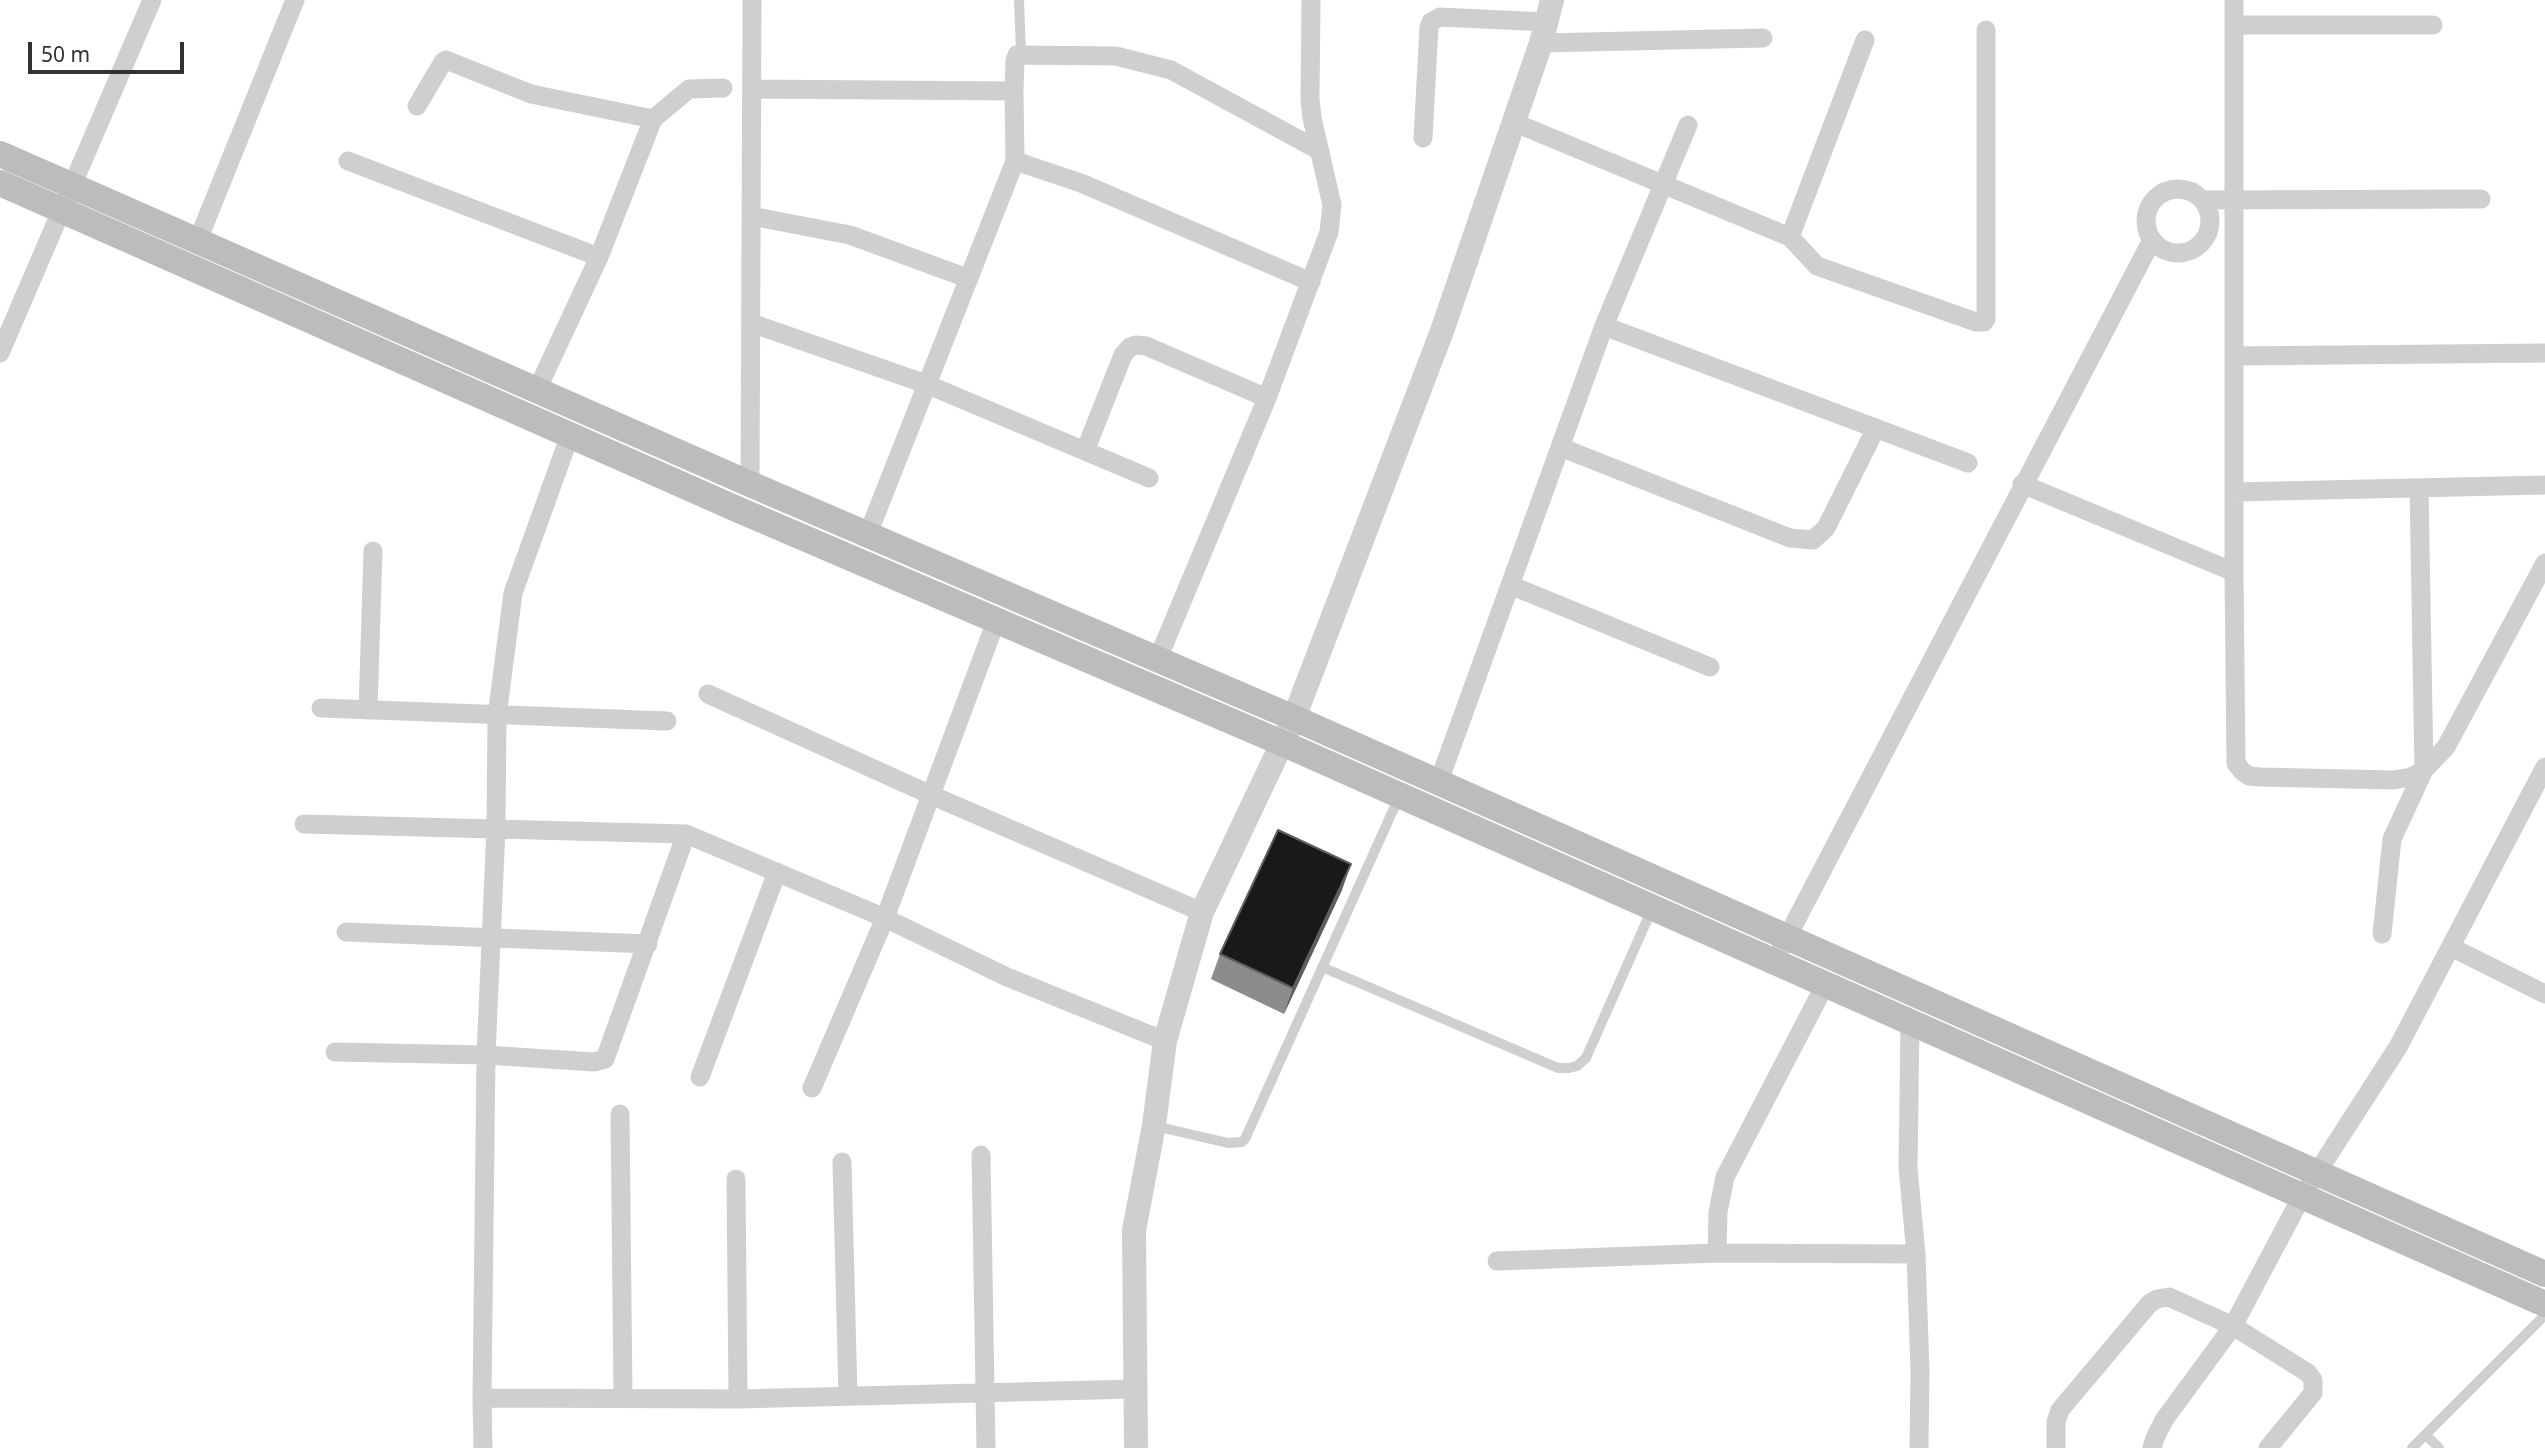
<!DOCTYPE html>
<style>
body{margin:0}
#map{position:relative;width:2545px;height:1448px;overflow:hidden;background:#fff;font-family:"Noto Sans",sans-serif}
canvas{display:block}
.scale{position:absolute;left:28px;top:42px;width:156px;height:32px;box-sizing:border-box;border:4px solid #323232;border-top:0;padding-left:9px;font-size:21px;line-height:24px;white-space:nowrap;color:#323232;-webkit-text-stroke:5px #fff;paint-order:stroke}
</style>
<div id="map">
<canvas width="2545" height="1448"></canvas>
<div class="scale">50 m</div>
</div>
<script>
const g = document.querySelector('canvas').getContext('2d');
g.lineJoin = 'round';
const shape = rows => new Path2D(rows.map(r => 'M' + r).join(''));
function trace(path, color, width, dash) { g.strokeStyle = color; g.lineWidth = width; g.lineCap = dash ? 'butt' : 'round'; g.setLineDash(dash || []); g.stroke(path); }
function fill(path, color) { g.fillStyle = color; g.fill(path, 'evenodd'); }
trace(shape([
 [1019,0,1021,53],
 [1322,967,1558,1068,1569,1068,1577,1066,1586,1058,1652,909],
 [1155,1126,1228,1143,1242,1142,1245,1139,1399,797],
 [2426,1435,2439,1448],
 [2412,1448,2545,1315]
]), '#cfcfcf', 10);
trace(shape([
 [2234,0,2234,572,2236,763,2242,771,2249,776,2261,777,2393,780,2411,777,2424,770,2446,747,2545,563],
 [2234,25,2433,25],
 [1541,43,1763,38],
 [752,89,1014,91],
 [417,106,443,62,446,60,531,94,653,119],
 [1513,122,1790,237,1817,266,1976,322,1984,322,1986,319,1986,30],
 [1423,138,1429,27,1431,22,1440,17,1546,22],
 [348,161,599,257],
 [1015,161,1081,183,1311,282],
 '2146 221a32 32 0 1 1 64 0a32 32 0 1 1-64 0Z',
 [2203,200,2481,199],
 [751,216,850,235,967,278],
 [1790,237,1865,40],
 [198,240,295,0],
 [751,323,926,384,1149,478],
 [1604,326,1968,463],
 [0,353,152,0],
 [2234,356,2545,353],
 [537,390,599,257,653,119,689,89,723,88],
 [570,435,513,593,497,716,496,828,486,1055,482,1398,738,1399,1135,1389],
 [1560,447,1790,538,1813,540,1826,528,1876,428],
 [1085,451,1123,355,1130,347,1136,345,1146,346,1267,398],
 [750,484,752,0],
 [2022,484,2234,572],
 [2234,492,2545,485],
 [868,534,1015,161,1014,91,1015,60,1017,55,1116,56,1171,70,1320,151],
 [1510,585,1710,667],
 [1157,661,1267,398,1329,232,1332,205,1312,118,1310,99,1311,0],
 [708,694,931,795,1202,912],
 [321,708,667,721],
 [368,710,373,551],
 [1438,784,1604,326,1688,125],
 [304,824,686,834,885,918,1007,977,1165,1041],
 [346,932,648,944],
 [2382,934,2392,839,2424,770,2419,488],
 [1782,947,2152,240],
 [2451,947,2545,994],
 [1910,1023,1908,1168,1916,1254,1920,1371,1919,1448],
 [335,1052,486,1055,594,1062,605,1059,686,834],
 [700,1077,777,872],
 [812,1088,885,918,996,621],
 [620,1114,623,1398],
 [981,1155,986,1448],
 [842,1162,848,1396],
 [736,1179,738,1399],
 [1717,1253,1718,1212,1725,1177,1825,985],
 [1497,1261,1717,1253,1916,1254],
 [482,1398,483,1448],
 [2056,1448,2056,1422,2060,1410,2150,1303,2157,1299,2169,1297,2233,1326,2308,1373,2313,1380,2313,1393,2268,1448],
 [2152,1448,2155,1438,2164,1420,2233,1326,2302,1196,2398,1047,2545,767]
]), '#cfcfcf', 19);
trace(shape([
 [1136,1448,1134,1230,1154,1125,1165,1041,1202,912,1294,718,1442,331,1541,43,1552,0]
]), '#cfcfcf', 24);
trace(shape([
 [0,154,750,484,1294,718,2545,1274],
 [0,183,739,510,1282,743,2545,1304]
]), '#bcbcbc', 26);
fill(shape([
 [1342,890,1284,1014,1211,979,1220,954]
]), '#8c8c8c');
fill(shape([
 [1351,864,1342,890,1284,1014,1293,988]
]), '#5e5e5e');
const building = shape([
 [1278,830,1351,864,1293,988,1220,954,1278,830]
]);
fill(building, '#191919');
trace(building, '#5e5e5e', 2);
</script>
